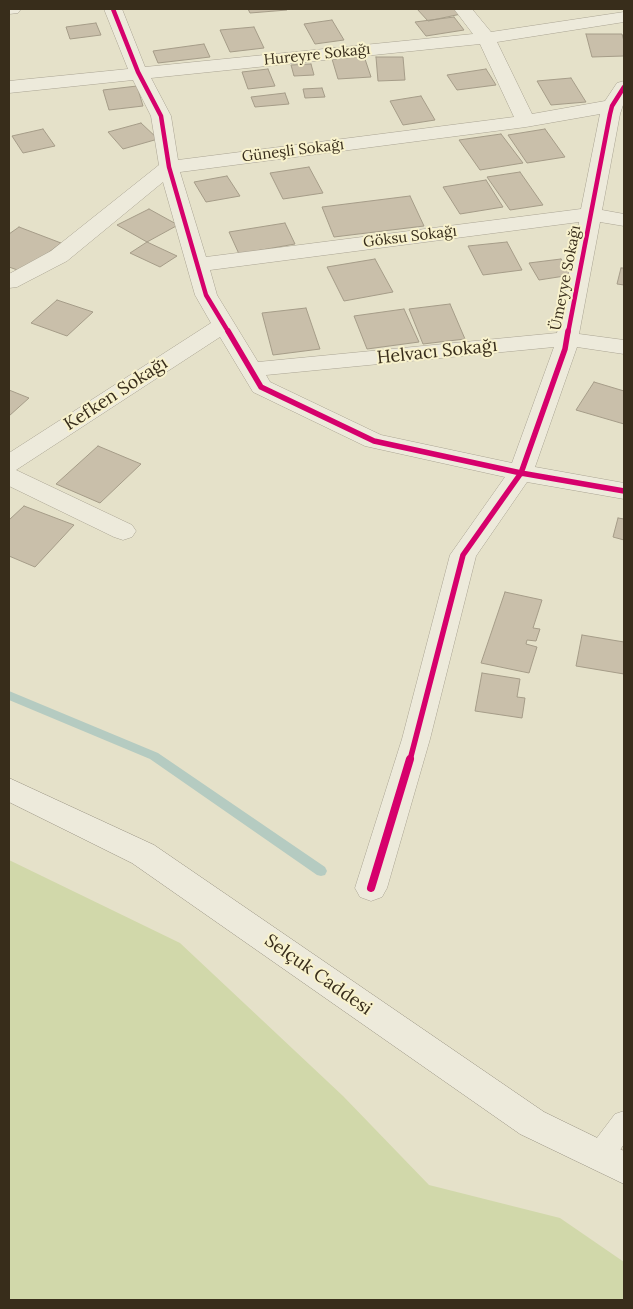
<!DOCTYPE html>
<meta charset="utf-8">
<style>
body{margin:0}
#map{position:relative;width:633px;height:1309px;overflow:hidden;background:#e5e1c9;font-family:Lora,serif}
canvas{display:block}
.frame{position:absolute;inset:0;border:10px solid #382d1b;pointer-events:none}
</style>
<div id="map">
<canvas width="633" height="1309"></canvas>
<div class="frame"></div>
</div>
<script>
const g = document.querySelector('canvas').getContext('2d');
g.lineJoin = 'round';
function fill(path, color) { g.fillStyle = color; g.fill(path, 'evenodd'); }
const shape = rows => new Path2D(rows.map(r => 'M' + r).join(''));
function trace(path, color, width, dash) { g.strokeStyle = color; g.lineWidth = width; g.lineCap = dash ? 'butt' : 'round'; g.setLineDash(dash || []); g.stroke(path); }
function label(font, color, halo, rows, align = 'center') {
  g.font = font + ' Lora,serif'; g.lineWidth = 4; g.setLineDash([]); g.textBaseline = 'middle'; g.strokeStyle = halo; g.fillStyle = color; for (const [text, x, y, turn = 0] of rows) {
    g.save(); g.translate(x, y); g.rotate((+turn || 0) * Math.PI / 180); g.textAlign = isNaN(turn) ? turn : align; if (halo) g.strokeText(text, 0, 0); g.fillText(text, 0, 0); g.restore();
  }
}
fill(shape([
 [9,860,180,943,343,1096,429,1185,560,1218,624,1262,624,1300,9,1300]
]), '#d1d8aa');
fill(shape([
 [9,691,158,753,325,867,327,871,325,875,321,876,317,875,150,759,9,700,9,691]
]), '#b5cbc1');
const building = shape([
 [248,9,286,9,287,10,250,13,248,9],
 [417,9,456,9,461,14,428,21,417,9],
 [454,17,464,30,426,36,415,22,454,17],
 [332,20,344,40,315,44,304,24,332,20],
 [96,23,101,35,70,39,66,27,96,23],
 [254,27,264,48,230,52,220,30,254,27],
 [586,34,622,34,624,41,624,56,592,57,586,34],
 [204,44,210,57,158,63,153,51,204,44],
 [364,56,371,77,338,79,332,59,364,56],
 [376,57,403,57,405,80,378,81,376,57],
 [311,64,314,75,294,76,291,65,311,64],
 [268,69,275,86,248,89,242,72,268,69],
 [486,69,496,85,457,90,447,75,486,69],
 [571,78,586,102,551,105,537,81,571,78],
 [137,86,143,106,109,110,103,90,137,86],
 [322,88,325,97,305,98,303,89,322,88],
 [285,93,289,104,255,107,251,97,285,93],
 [421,96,435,120,403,125,390,101,421,96],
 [141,123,158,139,123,149,108,132,141,123],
 [43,129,55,146,23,153,12,136,43,129],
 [545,129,565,157,527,163,508,135,545,129],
 [501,134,523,163,480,170,459,140,501,134],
 [309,167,323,193,283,199,270,173,309,167],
 [520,172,543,205,510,210,487,177,520,172],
 [227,176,240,196,206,202,194,182,227,176],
 [486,180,503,207,460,214,443,187,486,180],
 [410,196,424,226,334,237,322,207,410,196],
 [149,209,178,225,147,242,117,225,149,209],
 [285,223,295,244,239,254,229,232,285,223],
 [19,227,61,243,23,272,9,267,9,234,19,227],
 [147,242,177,256,160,267,130,253,147,242],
 [507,242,522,270,483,275,468,246,507,242],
 [375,259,393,292,344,301,327,267,375,259],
 [561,259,571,275,539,280,529,263,561,259],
 [621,268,624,268,624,285,617,284,621,268],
 [57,300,93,312,67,336,31,323,57,300],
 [450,304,465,339,423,344,409,309,450,304],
 [306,308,320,349,273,355,262,313,306,308],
 [404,309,419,342,367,349,354,316,404,309],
 [594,382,624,391,624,424,576,410,594,382],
 [9,390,29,398,9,416,9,390],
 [98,446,141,464,100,503,56,484,98,446],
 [24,506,74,525,35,567,9,556,9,520,24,506],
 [618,518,624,519,624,540,613,537,618,518],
 [505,592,542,600,533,628,540,629,536,641,527,640,526,644,537,647,529,673,481,663,505,592],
 [582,635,624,642,624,674,576,666,582,635],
 [482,673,520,679,517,697,525,698,522,718,475,711,482,673]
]);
fill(building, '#c9bfaa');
trace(building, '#a59c88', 1);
const lane = shape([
 [624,1111,624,1144,610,1165,600,1168,590,1165,586,1156,590,1147,615,1114,624,1111]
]);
const street = shape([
 [9,9,21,9,18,13,9,14,9,9],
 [104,9,122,9,145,67,473,34,454,9,472,9,491,32,624,12,624,22,497,42,532,114,605,101,617,83,624,81,624,102,620,114,602,210,624,214,624,226,600,222,579,334,624,340,624,354,577,347,535,467,624,483,624,499,527,482,476,556,430,739,387,888,382,897,371,901,360,897,355,888,402,739,450,555,505,477,365,446,253,392,220,337,16,470,132,525,136,531,132,537,123,540,114,537,9,486,9,453,211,323,195,295,163,182,67,261,17,287,9,288,9,274,51,251,159,165,151,116,133,80,9,93,9,81,128,69,104,9],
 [480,44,514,117,178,160,171,116,151,78,480,44],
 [600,114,581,209,206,257,180,172,526,127,600,114],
 [579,222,557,333,258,362,217,295,210,270,579,222],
 [554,347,512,463,381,435,270,382,266,375,554,347]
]);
const secondary = shape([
 [9,778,154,845,544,1112,624,1151,624,1184,520,1134,132,863,9,802,9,778]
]);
trace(lane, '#aaa493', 1);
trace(street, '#aaa493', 1);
trace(secondary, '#999383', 1);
fill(lane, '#edeadb');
fill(street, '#edeadb');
fill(secondary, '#edeadb');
trace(shape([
 [113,9,138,72,161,116,169,167,206,295,229,333],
 [568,333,610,114,612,106,624,87]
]), '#d6006c', 4.5);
trace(shape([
 [228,331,261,387,374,441,521,473,624,491],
 [410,760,463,555,521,473,565,349,568,331]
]), '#d6006c', 5.5);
trace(shape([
 [371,888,410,759]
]), '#d6006c', 8);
label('15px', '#382d1b', '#f8f2cd', [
 ["Hureyre Sokağı",317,55,-6],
 ["Güneşli Sokağı",293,151,-7],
 ["Göksu Sokağı",410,237,-7],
 ["Ümeyye Sokağı",566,278,-79]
]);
label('18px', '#382d1b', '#f8f2cd', [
 ["Helvacı Sokağı",437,352,-6],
 ["Kefken Sokağı",116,394,-33],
 ["Selçuk Caddesi",318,975,35]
]);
</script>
